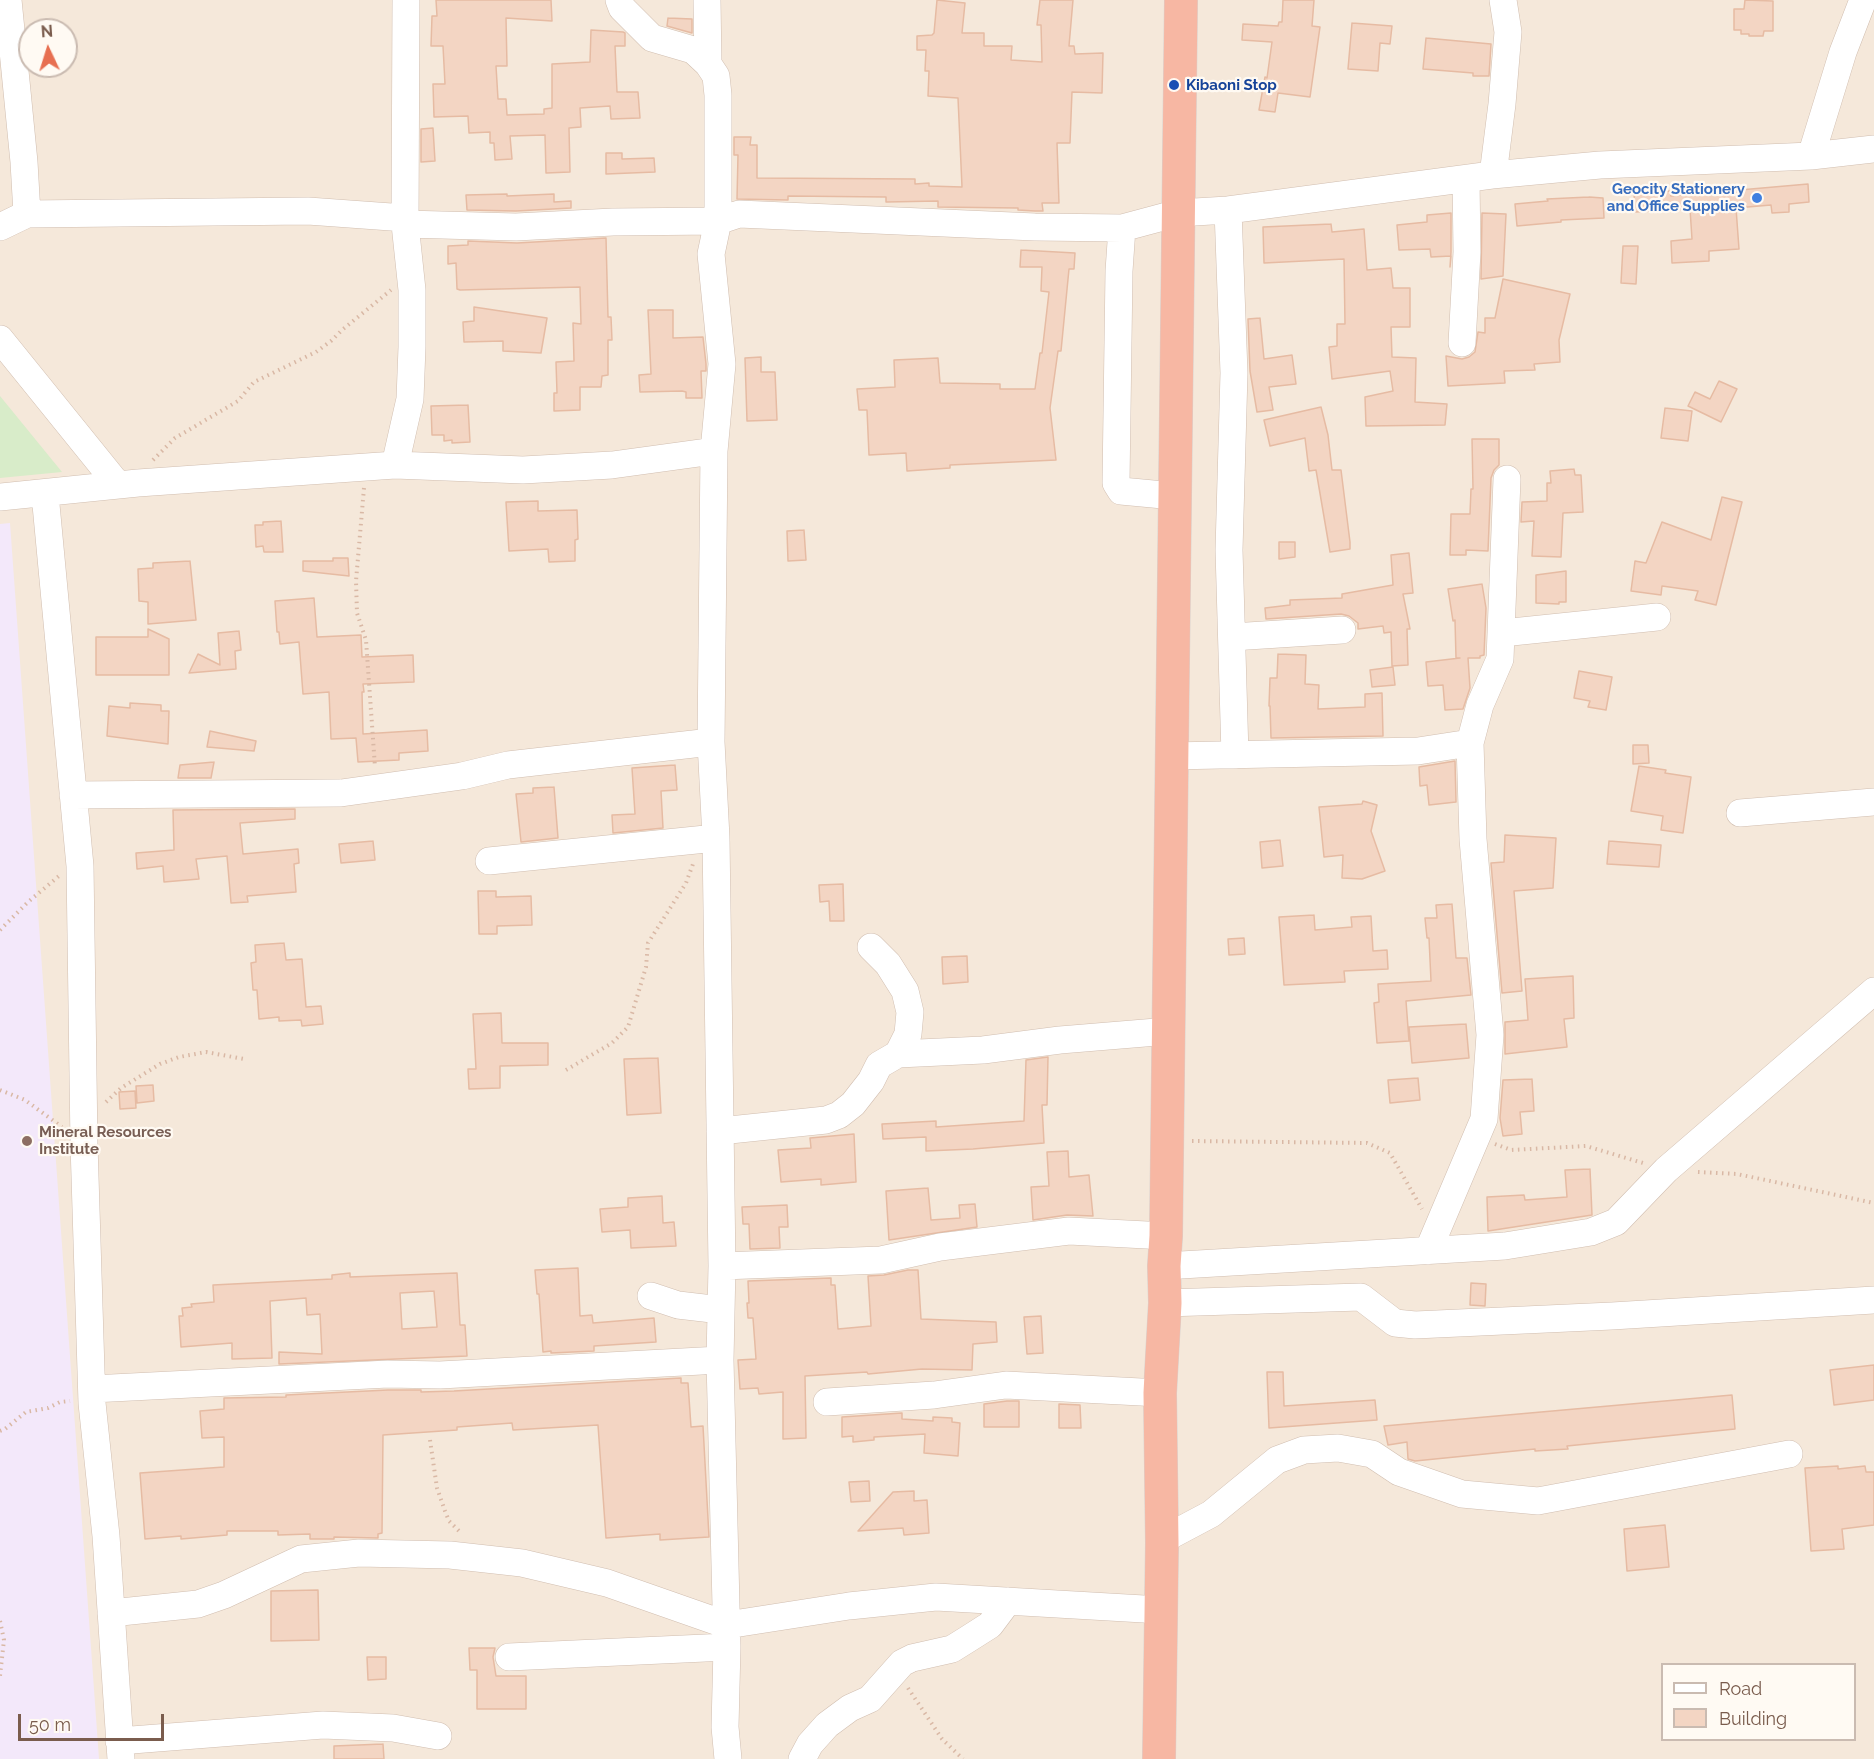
<!DOCTYPE html>
<style>
body{margin:0}
#map{position:relative;width:1874px;height:1759px;overflow:hidden;background:#fdf6ec;font-family:Raleway,sans-serif}
canvas{display:block}
.legend{position:absolute;left:1661px;top:1663px;width:195px;height:78px;box-sizing:border-box;background:#fffaf3;border:2px solid #cabbb1;margin:0;padding:8px 10px;list-style:none;font-size:18px;color:#7a5c4d}
.legend li{display:flex;align-items:center;gap:12px;height:30px}
.legend b{width:30px;border:2px solid #cabbb1}
.north{position:absolute;left:18px;top:18px;width:60px;height:60px;box-sizing:border-box;background:#fffaf3;border:2px solid #cabbb1;border-radius:50%;rotate:356deg;font-size:16px;font-weight:700;line-height:24px;text-align:center;color:#7a5c4d}
.north::after{content:'';display:block;margin:auto;width:21px;height:27px;background:#e76f51;clip-path:polygon(50% 0,100% 100%,50% 72%,0 100%)}
.scale{position:absolute;left:18px;top:1714px;width:146px;height:27px;box-sizing:border-box;border:3px solid #7a5c4d;border-top:0;padding-left:8px;font-size:18px;line-height:21px;white-space:nowrap;color:#7a5c4d;-webkit-text-stroke:4px #fffaf3;paint-order:stroke}
</style>
<div id="map">
<canvas width="1874" height="1759"></canvas>
<ul class="legend">
<li><b style="height:8px;background:#fff"></b>Road</li>
<li><b style="height:16px;background:#f3d5c3"></b>Building</li>
</ul>
<div class="north">N</div>
<div class="scale">50 m</div>
</div>
<script>
const g = document.querySelector('canvas').getContext('2d');
g.lineJoin = 'round';
function fill(path, color) { g.fillStyle = color; g.fill(path, 'evenodd'); }
const shape = rows => new Path2D(rows.map(r => 'M' + r).join(''));
function trace(path, color, width, dash) { g.strokeStyle = color; g.lineWidth = width; g.lineCap = dash ? 'butt' : 'round'; g.setLineDash(dash || []); g.stroke(path); }
function label(font, color, halo, rows, align = 'center') {
  g.font = font + ' Raleway,sans-serif'; g.lineWidth = 4.5; g.setLineDash([]); g.textBaseline = 'middle'; g.strokeStyle = halo; g.fillStyle = color; for (const [text, x, y, turn = 0] of rows) {
    g.save(); g.translate(x, y); g.rotate((+turn || 0) * Math.PI / 180); g.textAlign = isNaN(turn) ? turn : align; if (halo) g.strokeText(text, 0, 0); g.fillText(text, 0, 0); g.restore();
  }
}
fill(shape([
 [0,0,1874,0,1874,1759,0,1759],
 [30,30,66,30,66,66,30,66],
 [1662,1664,1854,1664,1854,1740,1662,1740]
]), '#f5e8da');
fill(shape([
 [10,523,99,1759,0,1759,0,524]
]), '#f3e8fa');
fill(shape([
 [0,396,62,472,0,478]
]), '#d8ecc9');
const building = shape([
 [436,0,551,0,552,21,506,18,507,66,496,66,498,99,506,99,507,115,544,114,544,109,552,108,552,64,590,62,591,30,623,32,625,33,625,46,615,46,617,92,638,92,640,118,611,119,610,106,580,108,581,127,569,128,570,172,546,173,545,135,510,136,512,159,495,160,494,143,490,143,490,132,469,133,468,116,434,117,433,84,445,84,443,46,431,46,432,16,437,16,436,0],
 [937,0,965,3,962,33,984,33,984,46,1012,46,1011,60,1042,62,1041,25,1037,25,1040,0,1073,0,1069,46,1074,46,1075,54,1103,53,1102,93,1072,92,1070,143,1057,143,1059,203,1042,203,1043,211,1035,211,1018,210,1018,208,938,207,938,201,886,202,886,197,788,196,788,200,737,199,738,155,734,155,734,137,751,137,750,145,757,145,757,178,915,179,915,184,929,183,929,186,962,187,958,98,928,96,929,71,925,71,926,50,917,50,917,36,932,35,934,33,937,0],
 [1283,0,1314,0,1312,26,1320,27,1310,97,1278,93,1275,112,1259,110,1265,77,1267,78,1272,42,1242,40,1243,24,1278,26,1279,22,1282,22,1283,0],
 [1745,0,1773,1,1773,31,1764,31,1763,36,1749,36,1749,34,1741,34,1741,30,1734,30,1734,9,1744,9,1745,0],
 [668,18,692,19,692,33,667,26,668,18],
 [1352,23,1392,26,1390,44,1380,43,1378,71,1348,69,1352,23],
 [1426,38,1491,44,1489,76,1473,76,1473,73,1423,69,1426,38],
 [433,128,435,161,421,162,421,129,433,128],
 [606,153,622,153,622,159,654,158,655,172,606,174,606,153],
 [1808,184,1809,202,1789,204,1789,212,1772,213,1771,205,1736,208,1739,249,1709,251,1709,261,1672,263,1671,241,1692,239,1690,209,1635,212,1634,194,1670,191,1671,196,1808,184],
 [507,194,507,196,554,194,554,202,571,201,571,208,516,211,467,210,466,195,507,194],
 [1589,197,1603,198,1604,218,1561,220,1561,222,1517,226,1515,204,1548,201,1547,199,1589,197],
 [1451,213,1451,252,1450,267,1451,256,1431,257,1430,249,1399,250,1397,225,1427,222,1427,215,1451,213],
 [1482,213,1506,214,1503,276,1481,279,1482,213],
 [1331,224,1332,232,1364,229,1367,270,1391,268,1393,288,1410,288,1410,327,1391,327,1392,357,1416,358,1415,402,1447,404,1445,425,1366,426,1365,397,1393,391,1390,371,1332,379,1329,347,1337,346,1337,324,1345,324,1344,259,1264,263,1263,227,1331,224],
 [606,238,608,317,611,317,612,340,608,340,608,375,602,376,601,387,580,387,580,410,554,411,554,393,557,393,556,362,574,361,573,323,581,324,580,287,460,290,457,289,456,263,448,264,448,246,468,245,468,241,517,243,606,238],
 [1623,246,1638,246,1636,284,1621,283,1623,246],
 [1021,250,1075,253,1074,269,1069,269,1061,351,1058,351,1050,408,1056,460,950,465,950,468,907,471,906,453,869,455,867,410,859,410,857,389,895,387,894,360,938,358,940,383,1000,384,1000,389,1035,389,1040,353,1042,353,1049,292,1041,291,1042,267,1020,267,1021,250],
 [1503,279,1570,294,1559,340,1560,362,1534,364,1535,370,1504,371,1505,383,1448,386,1446,356,1462,359,1469,357,1475,352,1478,332,1485,333,1485,318,1495,318,1503,279],
 [474,307,547,318,541,353,503,351,503,341,464,342,463,322,474,321,474,307],
 [648,310,673,310,673,338,703,337,706,364,706,371,701,371,702,398,686,398,686,392,682,391,640,392,639,375,651,374,648,310],
 [1260,318,1264,359,1292,355,1296,384,1269,387,1273,410,1257,412,1250,371,1248,319,1260,318],
 [761,357,761,372,775,372,777,420,747,421,745,358,761,357],
 [1719,381,1737,389,1721,422,1688,406,1695,392,1710,399,1719,381],
 [468,405,470,442,452,443,452,440,444,441,444,435,432,435,431,406,468,405],
 [1321,407,1328,435,1332,470,1341,470,1350,542,1350,549,1330,552,1316,470,1309,471,1305,438,1270,446,1264,420,1321,407],
 [1665,408,1692,411,1688,441,1661,438,1665,408],
 [1472,439,1499,439,1499,465,1494,470,1491,478,1488,551,1466,550,1466,555,1450,555,1451,514,1470,514,1471,489,1473,489,1472,439],
 [1574,469,1575,475,1581,475,1583,512,1563,513,1561,557,1532,556,1534,521,1521,522,1522,502,1547,501,1547,483,1551,483,1550,471,1574,469],
 [1722,497,1742,502,1716,605,1695,600,1698,591,1662,586,1661,595,1631,591,1635,561,1646,563,1662,522,1711,540,1722,497],
 [538,501,538,511,577,510,578,539,575,540,575,561,549,562,548,549,509,551,506,502,538,501],
 [281,521,283,552,264,552,263,546,256,547,255,525,263,525,263,522,281,521],
 [804,530,806,560,788,561,787,531,804,530],
 [1279,542,1295,542,1295,557,1279,559,1279,542],
 [1409,553,1413,593,1403,594,1410,629,1407,629,1408,665,1392,666,1391,632,1384,633,1383,626,1358,629,1358,623,1349,616,1341,614,1266,619,1265,608,1290,605,1290,600,1342,598,1342,594,1393,585,1391,555,1409,553],
 [333,558,348,558,349,576,303,571,303,561,333,561,333,558],
 [190,561,196,620,148,624,148,602,139,601,138,569,153,568,153,563,190,561],
 [1566,571,1566,602,1559,602,1559,604,1536,603,1536,575,1566,571],
 [1482,584,1486,608,1484,655,1480,656,1480,658,1468,658,1470,688,1463,709,1445,710,1443,685,1428,686,1426,662,1460,658,1456,658,1455,620,1453,621,1448,589,1482,584],
 [314,598,317,637,361,635,362,657,413,655,414,682,363,684,364,692,362,692,363,734,427,730,428,751,399,753,399,760,358,762,356,738,331,739,329,692,303,694,299,642,280,644,279,632,277,632,275,601,314,598],
 [148,629,169,639,169,675,96,675,96,637,148,637,148,629],
 [239,631,241,650,235,651,236,669,189,673,198,654,220,665,218,633,239,631],
 [1278,654,1306,655,1305,684,1319,685,1318,709,1365,707,1365,694,1382,693,1383,736,1271,738,1270,706,1269,706,1270,678,1277,678,1278,654],
 [1393,667,1395,685,1372,687,1370,670,1393,667],
 [1579,671,1612,677,1606,710,1588,707,1590,701,1574,698,1579,671],
 [130,703,161,705,161,711,169,711,168,744,107,736,109,706,130,708,130,703],
 [210,731,256,741,254,751,207,747,210,731],
 [1633,745,1648,745,1649,763,1633,764,1633,745],
 [1455,761,1456,802,1429,805,1427,785,1420,786,1419,767,1455,761],
 [214,762,211,778,178,778,180,765,214,762],
 [675,765,677,790,661,791,663,828,613,833,612,815,635,814,632,768,675,765],
 [1639,766,1666,770,1665,773,1691,777,1683,833,1661,830,1663,816,1631,811,1639,766],
 [554,787,558,838,521,842,516,794,533,793,533,788,554,787],
 [1363,801,1377,805,1371,831,1385,871,1362,879,1342,878,1343,855,1324,857,1319,807,1362,804,1363,801],
 [295,809,295,819,240,823,243,854,298,849,299,863,294,864,296,892,247,896,248,902,231,903,227,856,196,859,199,879,164,882,163,866,137,869,136,853,174,850,173,810,295,809],
 [1505,835,1556,838,1553,888,1514,891,1522,991,1502,993,1491,863,1504,862,1505,835],
 [1280,840,1283,866,1262,868,1260,842,1280,840],
 [373,841,375,860,341,863,339,844,373,841],
 [1609,841,1661,845,1659,867,1607,864,1609,841],
 [843,884,844,921,830,921,829,901,820,902,819,885,843,884],
 [478,891,496,891,496,897,531,896,532,925,497,926,497,934,479,934,478,891],
 [1452,904,1456,958,1467,958,1471,995,1406,1001,1409,1041,1377,1043,1374,1003,1379,1002,1378,984,1431,981,1429,938,1427,938,1425,918,1437,918,1436,905,1452,904],
 [1314,915,1315,930,1352,927,1351,917,1371,916,1373,951,1387,950,1388,969,1344,971,1345,982,1284,985,1279,917,1314,915],
 [1244,938,1245,954,1229,955,1228,939,1244,938],
 [284,943,286,960,302,959,306,1007,321,1006,323,1024,302,1026,301,1020,279,1021,279,1017,259,1019,257,990,253,990,251,963,256,962,255,945,284,943],
 [967,956,968,982,943,984,942,957,967,956],
 [1573,976,1574,1018,1564,1019,1567,1047,1505,1054,1505,1022,1528,1020,1525,979,1573,976],
 [501,1013,502,1043,548,1043,548,1065,500,1066,500,1088,469,1089,468,1069,476,1069,473,1014,501,1013],
 [1466,1024,1469,1058,1412,1063,1409,1027,1466,1024],
 [1048,1057,1047,1105,1042,1105,1044,1143,973,1149,926,1151,926,1137,883,1139,882,1124,936,1121,936,1127,1024,1121,1026,1060,1048,1057],
 [658,1058,661,1113,627,1115,624,1059,658,1058],
 [1418,1078,1420,1100,1390,1103,1388,1080,1418,1078],
 [1532,1079,1534,1111,1520,1112,1522,1134,1503,1136,1500,1118,1503,1080,1532,1079],
 [153,1085,154,1101,137,1103,136,1086,153,1085],
 [135,1091,136,1108,120,1109,119,1092,135,1091],
 [854,1134,856,1182,821,1185,821,1179,781,1182,778,1150,811,1148,810,1138,854,1134],
 [1068,1151,1069,1177,1089,1175,1093,1216,1067,1215,1033,1220,1031,1187,1049,1186,1047,1152,1068,1151],
 [1590,1169,1592,1215,1488,1231,1487,1197,1524,1195,1525,1200,1567,1197,1565,1170,1590,1169],
 [928,1188,931,1220,960,1218,959,1205,975,1204,977,1227,889,1240,886,1191,928,1188],
 [662,1196,663,1223,674,1222,676,1246,631,1248,630,1230,602,1232,600,1209,628,1207,628,1198,662,1196],
 [787,1205,788,1227,779,1227,780,1248,750,1249,749,1224,743,1224,742,1207,787,1205],
 [578,1268,580,1316,592,1315,593,1323,654,1318,656,1342,594,1346,594,1351,551,1353,551,1351,543,1352,539,1294,537,1294,535,1270,578,1268],
 [908,1270,918,1270,921,1319,996,1322,997,1342,973,1344,972,1370,922,1369,868,1374,867,1372,805,1376,806,1438,783,1439,783,1392,759,1394,758,1388,740,1389,738,1360,756,1359,753,1318,748,1318,747,1303,749,1303,748,1281,831,1278,831,1285,835,1285,838,1329,871,1326,868,1276,884,1275,908,1270],
 [350,1273,350,1277,457,1273,460,1325,465,1325,467,1356,279,1364,279,1352,322,1354,320,1314,307,1315,306,1298,270,1301,272,1358,232,1359,232,1343,181,1347,179,1316,183,1316,182,1308,192,1307,191,1304,214,1302,213,1285,332,1279,332,1275,350,1273],
 [434,1291,437,1327,402,1329,400,1293,434,1291],
 [1471,1283,1486,1284,1485,1306,1470,1305,1471,1283],
 [1041,1316,1043,1353,1027,1354,1024,1317,1041,1316],
 [1874,1365,1874,1400,1834,1405,1830,1370,1874,1365],
 [1267,1372,1283,1372,1284,1406,1375,1400,1377,1420,1269,1428,1267,1372],
 [681,1378,681,1383,688,1383,691,1427,703,1426,709,1537,660,1540,660,1534,606,1538,598,1425,513,1430,512,1423,457,1427,457,1430,383,1435,382,1533,378,1534,378,1538,334,1537,334,1539,310,1539,310,1534,278,1535,278,1531,227,1531,227,1535,181,1539,181,1536,145,1539,140,1473,224,1467,224,1437,202,1438,200,1411,224,1409,224,1398,286,1397,286,1395,388,1390,421,1390,421,1392,454,1391,681,1378],
 [1732,1395,1735,1429,1567,1446,1568,1449,1535,1451,1535,1449,1415,1461,1408,1459,1407,1442,1388,1445,1384,1426,1732,1395],
 [1007,1401,1019,1401,1019,1427,984,1427,984,1404,1007,1401],
 [1059,1404,1080,1405,1081,1428,1059,1428,1059,1404],
 [902,1413,902,1419,933,1421,933,1417,952,1418,952,1422,960,1423,958,1456,924,1453,925,1434,874,1437,874,1440,853,1442,853,1436,842,1437,842,1417,902,1413],
 [1838,1466,1838,1469,1865,1466,1866,1472,1874,1472,1874,1525,1842,1529,1844,1549,1811,1551,1805,1468,1838,1466],
 [869,1481,870,1501,851,1502,849,1482,869,1481],
 [914,1491,914,1501,927,1500,929,1533,904,1535,903,1528,858,1531,893,1492,914,1491],
 [1665,1525,1669,1567,1627,1571,1624,1529,1665,1525],
 [318,1590,319,1640,271,1641,271,1591,318,1590],
 [469,1648,495,1648,493,1657,496,1676,526,1676,526,1709,477,1709,477,1670,470,1670,469,1648],
 [367,1657,386,1657,386,1679,368,1680,367,1657],
 [383,1744,384,1759,334,1759,334,1746,383,1744]
]);
fill(building, '#f3d5c3');
trace(building, '#e6bba3', 1.5);
const minor = shape([
 [8,0,24,162,27,214],
 [707,0,708,64],
 [1811,156,1843,52,1863,0],
 [1493,175,1502,104,1508,32,1503,0],
 [1228,210,1234,373,1229,550,1235,755],
 [405,224,516,227,613,222,718,221,718,95,716,76,708,64,693,50,652,38,622,8,619,0],
 [0,227,27,214,308,211,405,218],
 [1122,228,1119,271,1116,483,1121,491,1174,496],
 [0,339,118,485],
 [1462,343,1467,252,1466,179],
 [395,465,410,399,412,347,412,290,405,224,406,0],
 [45,494,80,866,84,1144,92,1403,106,1536,121,1759],
 [0,497,138,483,395,465,523,470,612,465,714,451],
 [1502,633,1657,617],
 [1232,637,1342,630],
 [1171,756,1418,751,1470,743,1480,705,1500,659,1507,479],
 [73,795,341,793,462,776,508,765,711,742],
 [1740,813,1874,802],
 [489,861,716,838],
 [871,947,888,964,905,991,910,1012,908,1034,898,1054],
 [720,1131,826,1120,839,1115,853,1104,871,1081,879,1065,898,1054,983,1050,1060,1040,1169,1031],
 [1428,1251,1484,1119,1490,1035,1473,839,1470,743],
 [722,1266,881,1260,940,1247,1069,1231,1166,1236],
 [1164,1266,1505,1246,1591,1232,1616,1222,1666,1170,1874,991],
 [651,1296,678,1305,721,1310],
 [1165,1303,1361,1297,1395,1323,1415,1325,1612,1316,1874,1300],
 [92,1389,388,1374,440,1375,720,1360],
 [827,1402,934,1395,1006,1385,1160,1393],
 [1162,1540,1211,1514,1277,1460,1304,1450,1338,1448,1372,1454,1399,1472,1462,1494,1538,1501,1789,1454],
 [111,1613,198,1604,224,1595,301,1559,359,1553,450,1555,522,1563,607,1583,727,1625,849,1606,936,1597,1161,1610],
 [509,1657,727,1647],
 [119,1741,323,1725,393,1728,438,1736],
 [728,1759,725,1727,727,1647,720,1360,722,1266,716,838,711,742,714,451,722,364,711,254,718,221,739,214,1035,227,1122,228,1178,213,1228,210,1492,175,1600,165,1811,156,1874,149],
 [802,1759,810,1744,827,1725,850,1708,870,1699,902,1663,912,1658,952,1649,968,1639,990,1625,1008,1601]
]);
const highway = shape([
 [1159,1759,1162,1543,1160,1393,1165,1303,1164,1266,1166,1236,1181,0]
]);
trace(minor, '#d1beb0', 28);
trace(highway, '#dad1cd', 34);
trace(shape([
 [153,460,175,438,238,401,254,382,316,352,331,341,342,330,391,290],
 [364,488,356,581,357,613,366,640,375,767],
 [0,930,28,902,59,876],
 [566,1070,612,1043,628,1027,646,967,648,943,686,883,693,864],
 [0,1090,25,1100,62,1127],
 [106,1102,121,1088,160,1064,179,1057,206,1052,244,1059],
 [1192,1141,1367,1143,1390,1153,1422,1209],
 [1495,1144,1511,1150,1586,1146,1643,1163],
 [1698,1172,1737,1174,1874,1203],
 [0,1431,5,1429,26,1412,48,1408,60,1402,70,1401],
 [430,1440,437,1488,445,1511,449,1521,461,1533],
 [0,1621,4,1640,0,1676],
 [908,1688,942,1739,963,1759]
]), '#d9b8a5', 4, [1.5, 4.5]);
trace(minor, '#fff', 27);
trace(highway, '#f7b7a3', 33);
for (const [x, y, r, color] of [
 [1174,85,6,"#1a4fb4"],
 [1757,198,6,"#3f7fe0"],
 [27,1141,6,"#8d6e63"]
]) { const dot = new Path2D(); dot.arc(x, y, r, 0, 2 * Math.PI); g.fillStyle = color; g.fill(dot); trace(dot, '#fffaf3', 2); }
label('bold 15px', '#164399', '#fffaf3', [
 ["Kibaoni Stop",1186,85]
], 'left');
label('bold 15px', '#366cbe', '#fffaf3', [
 ["Geocity Stationery",1745,189],
 ["and Office Supplies",1745,206]
], 'right');
label('bold 15px', '#785e54', '#fffaf3', [
 ["Mineral Resources",39,1132],
 ["Institute",39,1149]
], 'left');
</script>
